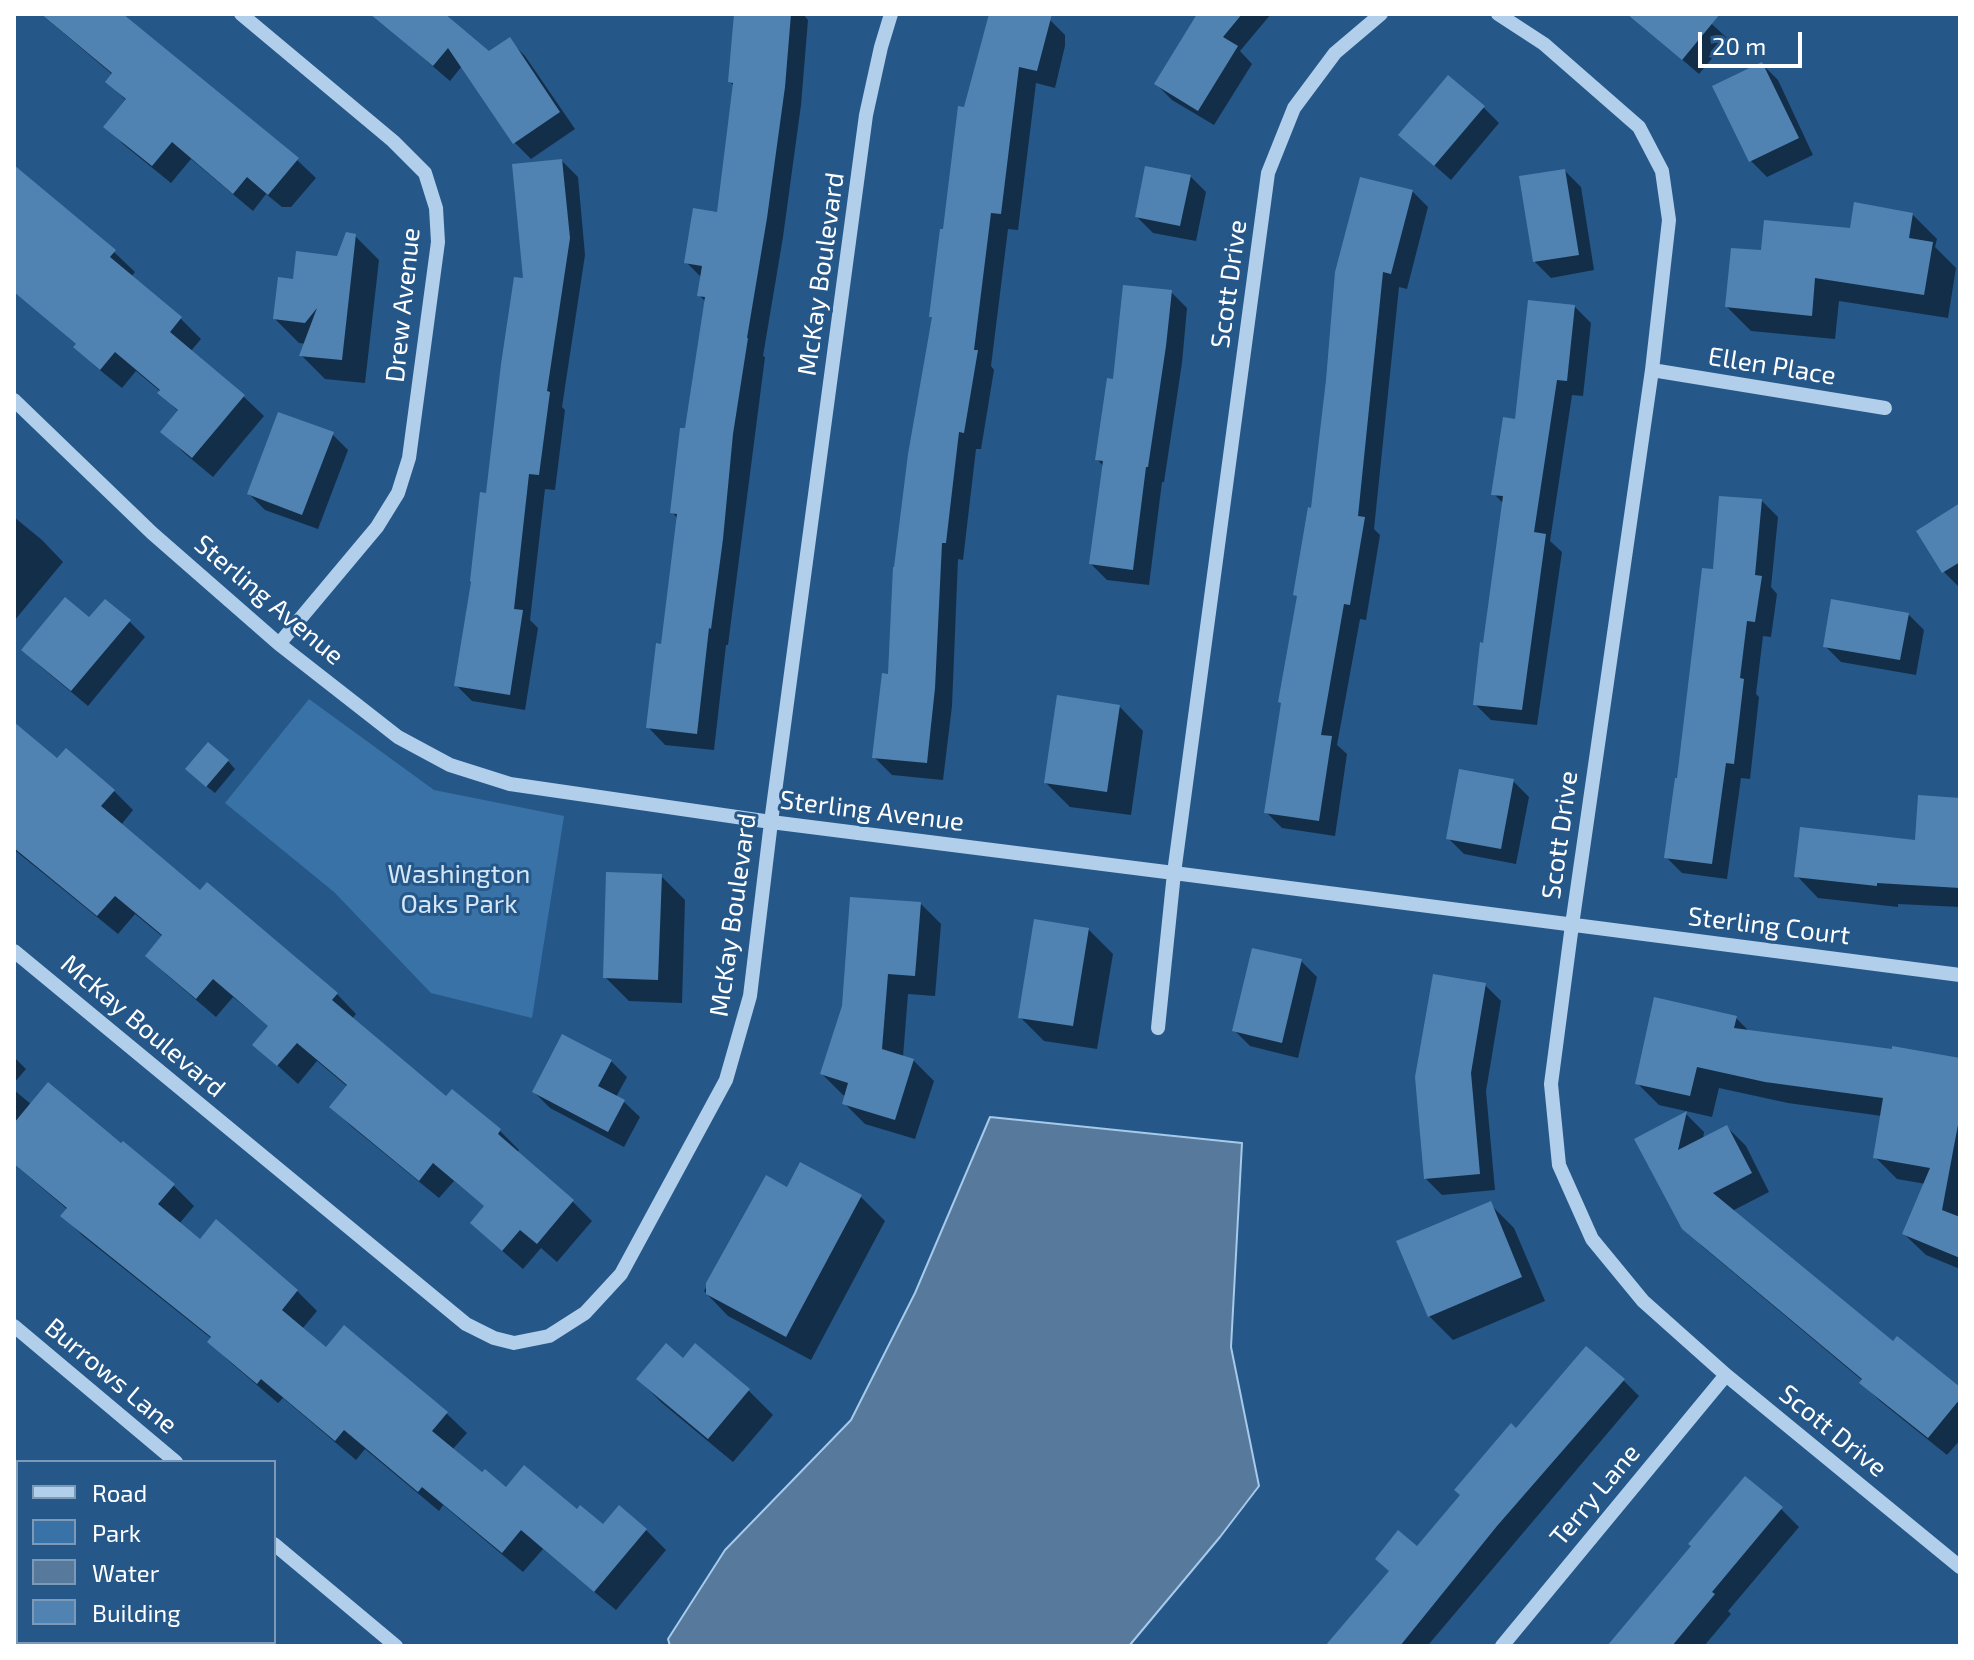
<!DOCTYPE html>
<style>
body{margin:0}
#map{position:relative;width:1974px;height:1660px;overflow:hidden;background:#255789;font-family:"Exo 2",sans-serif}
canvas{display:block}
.frame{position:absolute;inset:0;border:16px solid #fff;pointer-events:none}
.legend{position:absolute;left:16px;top:1460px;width:260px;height:184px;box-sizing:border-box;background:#255789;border:2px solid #7c9ab8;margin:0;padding:10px 14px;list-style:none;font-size:24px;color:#fff}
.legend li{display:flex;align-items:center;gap:16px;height:40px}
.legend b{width:40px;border:2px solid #7c9ab8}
.scale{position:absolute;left:1698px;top:32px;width:104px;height:36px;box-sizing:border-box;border:4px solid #fff;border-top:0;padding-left:10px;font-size:24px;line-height:28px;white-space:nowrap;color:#fff;-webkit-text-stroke:6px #255789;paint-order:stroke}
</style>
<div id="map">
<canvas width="1974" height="1660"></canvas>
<div class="frame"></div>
<ul class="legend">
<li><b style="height:10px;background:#b1ceea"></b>Road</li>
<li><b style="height:22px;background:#3972a6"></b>Park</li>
<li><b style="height:22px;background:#57799c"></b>Water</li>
<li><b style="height:22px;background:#5183b2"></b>Building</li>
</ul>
<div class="scale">20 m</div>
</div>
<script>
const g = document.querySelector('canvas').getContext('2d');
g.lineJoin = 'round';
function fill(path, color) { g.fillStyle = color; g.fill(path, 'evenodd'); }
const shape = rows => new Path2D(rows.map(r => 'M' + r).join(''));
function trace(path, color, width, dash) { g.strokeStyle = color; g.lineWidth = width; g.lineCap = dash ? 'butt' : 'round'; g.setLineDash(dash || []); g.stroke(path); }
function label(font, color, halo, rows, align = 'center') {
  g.font = font + ' "Exo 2",sans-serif'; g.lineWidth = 6; g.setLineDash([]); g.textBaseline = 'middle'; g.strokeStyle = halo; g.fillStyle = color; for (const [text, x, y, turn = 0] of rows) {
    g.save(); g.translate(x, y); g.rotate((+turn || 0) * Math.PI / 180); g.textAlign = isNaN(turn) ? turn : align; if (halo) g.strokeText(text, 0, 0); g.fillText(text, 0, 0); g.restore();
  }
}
fill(shape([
 [309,699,434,790,564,816,532,1018,431,993,334,892,225,803]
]), '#3972a6');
const water = shape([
 [990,1117,1242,1143,1231,1347,1259,1486,1220,1537,1129,1646,670,1646,668,1639,725,1550,851,1420,915,1293,990,1117]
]);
fill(water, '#57799c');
trace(water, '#a5caea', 2);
fill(shape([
 [41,14,120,14,297,160,316,178,291,207,282,207,266,194,253,211,191,159,171,183,124,145,106,127,127,101,107,82,113,75],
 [372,14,442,14,489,53,509,40,525,56,575,129,531,159,515,143,462,66,450,81],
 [736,14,803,14,808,20,801,105,783,237,763,356,765,357,728,645,726,645,714,750,665,745,648,727,663,646,678,519,672,512,706,302,699,295,702,278,686,262,719,215,735,87,730,82],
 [991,14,1034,14,1048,18,1065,35,1065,46,1055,88,1036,83,1018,230,1008,229,991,366,994,370,981,449,976,449,963,560,958,559,952,706,943,780,892,775,874,757,890,676,945,231,966,109],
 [1199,14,1271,14,1240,51,1252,64,1214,125,1172,100,1156,84],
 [1629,14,1701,14,1728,39,1699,74],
 [1762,64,1778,80,1813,155,1767,177,1751,161],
 [1483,107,1499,123,1451,180,1400,135],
 [562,161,578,177,585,255,562,407,565,410,555,490,545,489,530,620,538,628,525,710,472,701,456,685,525,280],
 [14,168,114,252,135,272,131,277,181,319,201,339,190,352,243,396,264,416,213,477,183,452,163,431,179,412,160,393,161,392,136,371,122,388,96,367,76,347,77,345,14,291],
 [1565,171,1581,187,1594,270,1551,278,1535,262],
 [1190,176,1206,192,1196,241,1153,233,1137,217],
 [1412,191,1428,207,1407,289,1399,287,1374,529,1380,535,1366,620,1360,619,1337,745,1347,754,1335,836,1282,828,1266,812,1313,510,1328,380],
 [1912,214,1937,239,1935,247,1956,268,1948,318,1839,301,1835,339,1751,331,1727,307,1763,253],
 [355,236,379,260,365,383,325,379,301,355,306,344,299,343,275,319,295,281,338,258],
 [1171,292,1187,308,1182,363,1164,482,1162,482,1149,585,1107,580,1091,564,1104,467,1097,459],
 [1575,307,1591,323,1583,396,1572,395,1550,541,1562,552,1537,725,1491,720,1475,704,1504,504,1494,494,1517,422],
 [332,434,348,450,318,529,265,510,249,494],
 [1762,501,1778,517,1771,587,1777,594,1771,637,1763,636,1756,694,1759,697,1750,779,1741,778,1727,879,1682,873,1666,857,1714,572],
 [1960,506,1960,588,1944,572,1919,531],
 [14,517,42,540,63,562,14,621],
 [1908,614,1924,630,1916,675,1841,662,1825,646],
 [90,620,129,621,145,637,88,706,40,666,24,650],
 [1119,706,1143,731,1131,815,1070,807,1046,783],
 [14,725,58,761,114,791,133,810,121,825,201,893,207,885,337,994,356,1014,352,1019,446,1099,500,1131,519,1150,517,1153,573,1202,592,1221,557,1262,541,1248,523,1269,492,1242,486,1207,454,1181,439,1198,351,1126,331,1107,348,1087,317,1061,298,1084,255,1045,270,1027,233,997,216,1017,167,975,147,956,163,937,135,914,118,934,17,852,14,849],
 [228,761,235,769,215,793,195,777],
 [1513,781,1529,797,1516,864,1464,854,1448,838],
 [1960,800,1960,907,1898,904,1898,907,1818,898,1797,876,1917,842],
 [661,876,685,900,682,1003,629,1001,605,977],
 [921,904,941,924,935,996,908,994,903,1057,913,1060,934,1081,915,1139,865,1124,844,1103,846,1096,843,1095,822,1074],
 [1088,929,1113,954,1097,1049,1044,1041,1020,1017],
 [1301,961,1317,977,1298,1058,1250,1046,1234,1030],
 [1485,985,1501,1001,1486,1091,1495,1190,1442,1195,1426,1179],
 [1736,1018,1750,1032,1960,1060,1960,1269,1926,1255,1904,1234,1926,1184,1897,1179,1875,1157,1882,1116,1788,1103,1719,1088,1712,1117,1659,1105,1637,1083],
 [14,1057,26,1069,14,1083],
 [611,1061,627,1077,616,1097,624,1102,640,1117,624,1147,550,1108,534,1092],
 [14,1090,32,1105,174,1186,194,1206,179,1224,200,1242,297,1291,317,1311,302,1329,326,1349,446,1413,467,1433,452,1450,506,1490,577,1512,604,1527,646,1530,666,1550,616,1610,543,1549,523,1572,443,1505,439,1511,365,1449,356,1460,283,1398,278,1403,230,1362,209,1342,212,1339,83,1236,63,1216,68,1210,14,1164],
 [1686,1114,1704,1132,1703,1140,1727,1127,1746,1146,1769,1192,1732,1211,1893,1344,1960,1389,1960,1440,1947,1455,1880,1401,1862,1383,1863,1381,1703,1247,1683,1228,1637,1140],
 [767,1178,788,1189,861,1197,885,1221,811,1360,728,1316,704,1291],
 [1490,1204,1514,1228,1545,1301,1453,1340,1429,1316],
 [683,1360,749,1391,773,1415,733,1462,662,1403,638,1379],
 [1623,1380,1639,1396,1429,1644,1429,1646,1328,1646,1390,1572,1418,1549,1516,1430],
 [1781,1509,1799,1527,1728,1611,1731,1614,1704,1646,1608,1646,1693,1547],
 [14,1614,18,1617,18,1642,47,1642,51,1646,14,1646]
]), '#0007');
fill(shape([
 [41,14,123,14,299,158,268,195,247,177,233,194,172,142,152,166,103,127,126,99,105,82,112,73],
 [370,14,445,14,489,51,510,37,560,112,513,144,448,48,433,66],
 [734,14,791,14,785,87,767,218,747,338,748,338,733,434,723,539,711,629,709,628,697,734,646,728,656,643,661,644,677,514,670,513,680,428,685,428,705,297,697,296,702,266,684,263,693,208,717,212,733,83,728,82],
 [989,14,1052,14,1037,71,1019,67,1001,214,991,213,974,350,978,350,964,433,959,432,946,543,942,543,935,688,927,763,872,758,882,673,888,674,893,567,894,567,908,454,932,317,929,317,940,229,943,229,958,106,964,107],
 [1197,14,1242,14,1223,37,1238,46,1198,111,1154,84],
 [1627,14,1720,14,1682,60],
 [1762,62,1799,138,1749,162,1712,86],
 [1448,75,1485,106,1434,166,1398,135],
 [562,159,570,238,547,391,550,392,539,475,529,474,514,609,523,610,510,695,454,686,471,582,470,581,480,492,486,493,501,364,514,277,523,278,512,164],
 [14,165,116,250,110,257,182,317,170,332,245,395,192,458,160,432,178,410,157,393,160,390,115,352,100,370,73,347,76,344,14,292],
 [1145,166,1191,175,1180,226,1135,217],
 [1565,169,1579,255,1533,262,1519,176],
 [1360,177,1413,190,1391,274,1383,272,1358,516,1365,517,1350,605,1344,604,1321,735,1332,736,1319,821,1264,813,1281,703,1278,702,1297,596,1293,595,1308,507,1311,508,1326,380,1335,272],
 [1854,202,1913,213,1909,238,1933,242,1924,295,1815,278,1812,316,1725,307,1731,248,1761,250,1764,220,1850,228],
 [346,232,356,234,342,360,299,356,317,308,305,323,273,319,278,277,293,279,296,251,337,256],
 [1123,285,1172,290,1166,346,1148,467,1146,467,1133,570,1089,564,1103,461,1095,460,1107,378,1113,379],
 [1528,300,1575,305,1567,381,1557,380,1534,532,1546,534,1522,710,1473,705,1480,642,1483,643,1503,496,1491,495,1503,417,1515,419],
 [278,412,334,432,302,515,247,494],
 [1719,496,1762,499,1755,575,1762,576,1755,622,1747,621,1740,678,1744,679,1734,764,1726,763,1712,864,1664,858,1675,778,1677,778,1702,568,1713,569],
 [1960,503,1960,562,1942,573,1916,531],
 [65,597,89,617,105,599,131,620,71,691,21,650],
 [1831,599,1909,613,1900,660,1823,647],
 [1057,695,1120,705,1107,792,1044,783],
 [14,722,57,758,66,748,115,790,101,806,200,890,207,882,338,993,332,1000,446,1096,452,1089,501,1129,498,1134,574,1200,537,1244,520,1230,502,1251,470,1223,484,1206,433,1163,419,1181,329,1107,347,1085,297,1043,277,1066,252,1045,268,1026,213,979,196,999,145,956,162,935,115,896,97,916,14,848],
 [208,742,229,760,206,787,185,769],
 [1459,769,1514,779,1501,849,1446,839],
 [1918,795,1960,798,1960,888,1877,883,1877,886,1794,877,1800,827,1915,840],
 [606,872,662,874,658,980,603,978],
 [850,897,921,902,915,976,888,974,882,1049,914,1059,895,1120,842,1104,848,1083,820,1074,842,1006],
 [1034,919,1089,928,1073,1026,1018,1018],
 [1252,948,1302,959,1282,1043,1232,1031],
 [1433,974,1486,983,1471,1073,1480,1174,1424,1179,1415,1077],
 [1654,997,1737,1016,1734,1028,1892,1049,1892,1046,1960,1058,1960,1114,1942,1210,1960,1217,1960,1258,1902,1234,1930,1168,1873,1158,1883,1098,1765,1082,1697,1067,1690,1096,1635,1084],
 [562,1034,612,1060,598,1086,625,1100,608,1132,532,1092],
 [48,1082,121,1143,123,1141,175,1184,158,1204,200,1239,216,1219,298,1290,282,1310,326,1347,344,1325,448,1412,432,1431,482,1472,485,1469,506,1487,524,1465,577,1509,580,1505,603,1524,619,1505,647,1529,594,1592,521,1530,502,1553,422,1487,418,1492,344,1430,335,1441,261,1379,257,1384,207,1342,211,1337,60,1216,67,1208,14,1164,14,1123],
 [1687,1111,1678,1150,1727,1125,1752,1173,1713,1193,1893,1341,1897,1336,1960,1387,1960,1399,1928,1438,1859,1383,1862,1379,1682,1229,1634,1139],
 [800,1162,862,1195,786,1337,706,1294,706,1283,766,1175,787,1187],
 [1491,1201,1522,1277,1428,1317,1396,1241],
 [666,1343,683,1358,695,1343,750,1389,708,1439,636,1379],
 [1586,1346,1625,1379,1497,1526,1400,1646,1325,1646,1389,1571,1375,1559,1398,1530,1417,1546,1460,1495,1454,1490,1511,1423,1516,1428],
 [1745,1476,1783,1507,1712,1592,1715,1594,1672,1646,1607,1646,1691,1546,1688,1544]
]), '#5183b2');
trace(shape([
 [241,14,393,141,425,173,436,208,438,242,409,458,398,493,377,527,279,644],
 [1498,14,1544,44,1639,127,1662,171,1669,220,1652,370,1572,925,1551,1084,1559,1165,1592,1239,1643,1301,1726,1375,1960,1567],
 [1652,370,1885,408],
 [14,400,152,533,279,644,398,737,450,765,510,784,771,822,1174,873,1960,975],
 [14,951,466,1324,494,1338,514,1343,549,1336,585,1313,621,1274,726,1080,750,996,771,822,866,115,881,47,891,14],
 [1158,1028,1174,873,1268,173,1294,108,1335,53,1381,14],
 [14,1326,176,1462],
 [274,1544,396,1646],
 [175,1646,178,1642],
 [1502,1646,1726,1375]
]), '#b1ceea', 14);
label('26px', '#fff', '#255789', [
 ["McKay Boulevard",821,274,-82],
 ["Scott Drive",1229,284,-82],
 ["Drew Avenue",403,305,-84],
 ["Ellen Place",1772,366,9],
 ["Sterling Avenue",269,600,40],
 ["Sterling Avenue",872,811,7],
 ["Scott Drive",1560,835,-82],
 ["McKay Boulevard",733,915,-82],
 ["Sterling Court",1769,926,7],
 ["McKay Boulevard",143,1026,40],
 ["Burrows Lane",111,1376,40],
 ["Scott Drive",1833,1431,39],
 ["Terry Lane",1595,1495,-50]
]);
label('26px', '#d5e7f7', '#255789', [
 ["Washington",459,874],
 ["Oaks Park",459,904]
]);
</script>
